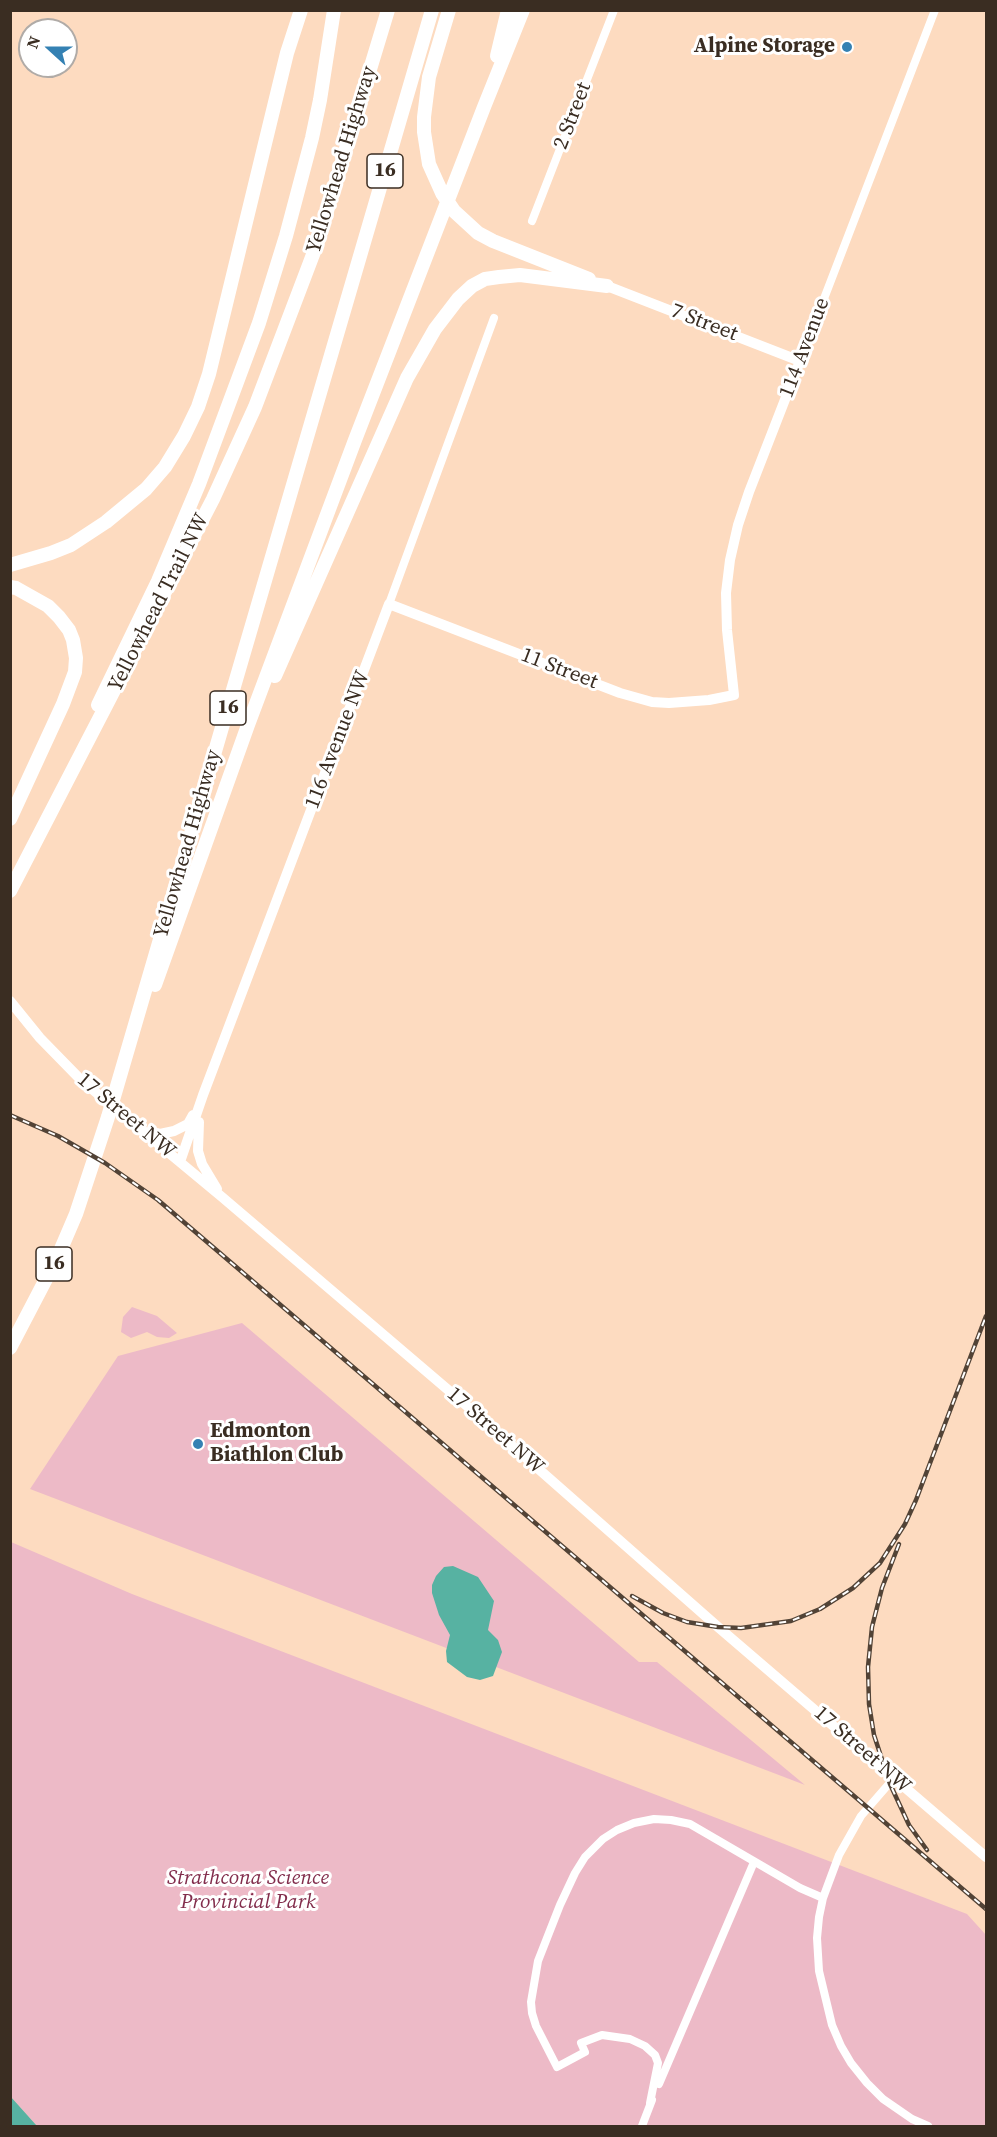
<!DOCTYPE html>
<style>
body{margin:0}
#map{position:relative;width:997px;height:2137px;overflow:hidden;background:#fddbc0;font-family:"Source Serif 4",serif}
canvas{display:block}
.frame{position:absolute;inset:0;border:12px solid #3a2d22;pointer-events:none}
.north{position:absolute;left:18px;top:18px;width:60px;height:60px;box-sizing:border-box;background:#fff;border:2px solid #b0aba7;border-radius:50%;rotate:291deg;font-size:16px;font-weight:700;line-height:24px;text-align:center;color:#3a2d22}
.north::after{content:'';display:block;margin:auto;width:21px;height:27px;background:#3481b3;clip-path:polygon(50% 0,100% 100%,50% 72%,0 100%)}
</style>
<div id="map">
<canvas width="997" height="2137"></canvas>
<div class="frame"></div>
<div class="north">N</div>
</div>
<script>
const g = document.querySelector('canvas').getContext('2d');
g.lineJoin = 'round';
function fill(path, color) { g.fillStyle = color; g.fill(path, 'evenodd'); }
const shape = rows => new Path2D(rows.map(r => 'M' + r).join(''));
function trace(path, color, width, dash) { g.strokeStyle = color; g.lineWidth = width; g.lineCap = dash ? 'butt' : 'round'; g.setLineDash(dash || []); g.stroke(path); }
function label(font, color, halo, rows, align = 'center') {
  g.font = font + ' "Source Serif 4",serif'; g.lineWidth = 6; g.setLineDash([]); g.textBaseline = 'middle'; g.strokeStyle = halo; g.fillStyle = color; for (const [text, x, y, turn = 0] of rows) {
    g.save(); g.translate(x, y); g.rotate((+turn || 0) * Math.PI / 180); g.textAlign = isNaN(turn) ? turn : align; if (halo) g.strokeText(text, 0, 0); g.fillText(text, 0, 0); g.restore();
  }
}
fill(shape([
 [132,1307,157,1316,177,1333,169,1338,157,1337,147,1332,131,1338,121,1332,123,1317],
 [242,1323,639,1662,657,1662,805,1785,30,1489,118,1356],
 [11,1542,132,1594,967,1914,986,1935,986,2126,37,2126,11,2097]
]), '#edbac7');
fill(shape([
 [453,1566,478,1577,494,1601,488,1630,498,1640,502,1652,493,1676,480,1680,467,1677,447,1662,446,1651,450,1635,439,1615,432,1593,432,1585,436,1576,444,1567],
 [11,2097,37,2126,11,2126]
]), '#57b2a2');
trace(shape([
 [532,221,614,10],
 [800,361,935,10],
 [389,604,494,318],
 [894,1778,861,1816,839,1855,823,1898,819,1917,817,1938,819,1971,832,2025,841,2046,851,2063,867,2083,883,2099,912,2119,928,2126],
 [659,2084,754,1862],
 [650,2103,658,2063,655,2055,645,2046,630,2039,602,2035,581,2043,585,2052,557,2067,536,2026,532,2013,531,2002,538,1961,560,1905,575,1873,585,1857,603,1839,617,1830,634,1823,654,1819,671,1820,690,1824,800,1888,823,1898],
 [642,2126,652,2100]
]), '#fff', 8);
trace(shape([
 [10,1001,40,1038,81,1080,222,1197,467,1406,718,1627,986,1857],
 [199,1122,198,1151,202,1164,217,1189],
 [145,1132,160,1134,174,1131,188,1124,193,1115],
 [180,1162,203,1095,389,604,620,693,652,702,669,703,709,700,734,695,727,630,726,593,730,560,738,525,749,492,800,361,607,286]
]), '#fff', 10);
trace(shape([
 [449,10,429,77,424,117,424,132,429,164,442,193,454,211,478,233,493,241,589,279],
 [497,56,508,10],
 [10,565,51,553,71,545,106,522,146,489,165,467,184,436,198,407,209,374,287,53,301,10],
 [10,587,16,588,48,606,59,617,69,630,73,640,76,658,75,672,63,704,10,819],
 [275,676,407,378,435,329,458,299,472,286,485,279,499,277,520,275,607,286],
 [98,705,158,581,199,484,259,323,286,236,312,138,320,100,334,10],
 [10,891,213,499,255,407,317,244,388,10],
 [155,985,248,725,355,440,484,107,523,10],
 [10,1348,58,1256,76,1214,108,1117,432,10]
]), '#fff', 14);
const rail = shape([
 [10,1115,58,1136,105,1163,158,1200,986,1909],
 [899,1544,882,1588,872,1627,868,1667,869,1704,874,1735,890,1784,909,1825,927,1850],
 [632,1596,663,1613,687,1622,718,1627,741,1628,791,1621,820,1609,853,1588,880,1563,905,1524,916,1500,986,1316]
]);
trace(rail, '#524336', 4.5);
trace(rail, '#fff', 2, [7]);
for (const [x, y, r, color] of [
 [847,47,6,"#3481b3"],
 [198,1444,6,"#3481b3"]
]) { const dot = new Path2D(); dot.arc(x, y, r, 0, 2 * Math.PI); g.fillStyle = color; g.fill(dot); trace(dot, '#fff', 2); }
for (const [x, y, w] of [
 [385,171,36],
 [228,708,36],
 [54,1264,36]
]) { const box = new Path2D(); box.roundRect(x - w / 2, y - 17, w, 34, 4.5); g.fillStyle = '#fff'; g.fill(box); trace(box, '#3a2d22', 1.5); }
label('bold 20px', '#3a2d22', null, [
 ["16",385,171],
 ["16",228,708],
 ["16",54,1264]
]);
label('bold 21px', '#3a2d22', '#fff', [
 ["Alpine Storage",835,47],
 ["Edmonton",210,1432,"left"],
 ["Biathlon Club",210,1456,"left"]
], 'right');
label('21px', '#3a2d22', '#fff', [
 ["2 Street",573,116,-69],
 ["Yellowhead Highway",342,160,-73],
 ["7 Street",704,323,21],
 ["114 Avenue",805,348,-69],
 ["Yellowhead Trail NW",159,603,-63],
 ["11 Street",559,669,21],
 ["116 Avenue NW",338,740,-69],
 ["Yellowhead Highway",188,844,-74],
 ["17 Street NW",126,1116,40],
 ["17 Street NW",495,1431,41],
 ["17 Street NW",862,1750,41]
]);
label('italic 21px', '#822d4c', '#fff', [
 ["Strathcona Science",248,1879],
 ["Provincial Park",248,1903]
]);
</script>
